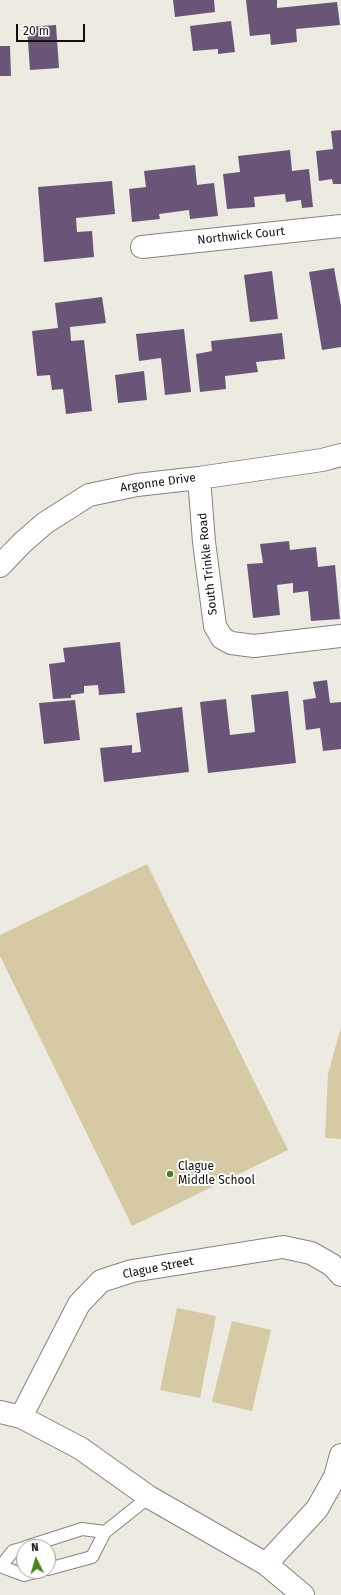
<!DOCTYPE html>
<style>
body{margin:0}
#map{position:relative;width:341px;height:1595px;overflow:hidden;background:#eceae1;font-family:"Fira Sans",sans-serif}
canvas{display:block}
.north{position:absolute;left:16px;top:1539px;width:40px;height:40px;box-sizing:border-box;background:#fff;border:1px solid #9f9f9e;border-radius:50%;rotate:355deg;font-size:11px;font-weight:700;line-height:16px;text-align:center;color:#10100d}
.north::after{content:'';display:block;margin:auto;width:14px;height:18px;background:#49821d;clip-path:polygon(50% 0,100% 100%,50% 72%,0 100%)}
.scale{position:absolute;left:16px;top:24px;width:69px;height:18px;box-sizing:border-box;border:2px solid #10100d;border-top:0;padding-left:5px;font-size:12px;line-height:14px;white-space:nowrap;color:#10100d;-webkit-text-stroke:3px #fff;paint-order:stroke}
</style>
<div id="map">
<canvas width="341" height="1595"></canvas>
<div class="north">N</div>
<div class="scale">20 m</div>
</div>
<script>
const g = document.querySelector('canvas').getContext('2d');
g.lineJoin = 'round';
function fill(path, color) { g.fillStyle = color; g.fill(path, 'evenodd'); }
const shape = rows => new Path2D(rows.map(r => 'M' + r).join(''));
function trace(path, color, width, dash) { g.strokeStyle = color; g.lineWidth = width; g.lineCap = dash ? 'butt' : 'round'; g.setLineDash(dash || []); g.stroke(path); }
function label(font, color, halo, rows, align = 'center') {
  g.font = font + ' "Fira Sans",sans-serif'; g.lineWidth = 4; g.setLineDash([]); g.textBaseline = 'middle'; g.strokeStyle = halo; g.fillStyle = color; for (const [text, x, y, turn = 0] of rows) {
    g.save(); g.translate(x, y); g.rotate((+turn || 0) * Math.PI / 180); g.textAlign = isNaN(turn) ? turn : align; if (halo) g.strokeText(text, 0, 0); g.fillText(text, 0, 0); g.restore();
  }
}
fill(shape([
 [147,864,288,1150,132,1226,0,956,0,935],
 [341,1027,341,1139,325,1138,328,1074],
 [177,1308,216,1316,200,1398,160,1390],
 [232,1321,271,1330,252,1411,212,1402]
]), '#d5caa4');
fill(shape([
 [173,0,214,0,215,12,175,17],
 [246,0,277,0,277,8,337,2,340,25,296,29,297,42,271,45,270,34,250,36],
 [231,21,235,52,218,54,218,49,193,51,190,26],
 [56,25,59,68,30,70,27,27],
 [0,46,10,46,11,76,0,76],
 [341,130,341,184,333,184,332,179,319,181,316,151,333,149,331,131],
 [290,150,292,171,309,169,313,207,302,208,301,200,286,202,285,194,254,197,255,207,227,209,223,174,240,172,238,156],
 [195,165,197,185,214,183,218,216,190,219,189,210,159,214,160,219,132,222,129,189,146,187,144,171],
 [112,181,115,214,76,218,77,232,92,231,94,257,44,262,38,187],
 [334,268,341,306,341,347,322,350,309,272],
 [272,271,278,319,250,322,244,275],
 [102,297,106,323,70,327,71,341,84,340,92,411,66,414,63,389,52,390,50,375,37,376,32,331,58,328,55,303],
 [184,329,191,392,165,395,161,358,139,361,136,334],
 [282,333,285,359,256,362,258,372,225,376,226,389,200,392,196,354,212,351,211,341],
 [144,371,147,400,118,403,115,375],
 [289,541,290,550,316,547,318,567,335,565,340,619,311,621,308,591,293,593,293,583,277,585,280,615,253,618,247,564,263,563,260,544],
 [120,642,125,693,99,695,98,685,84,686,84,693,71,695,71,698,53,699,49,664,65,662,63,648],
 [327,680,330,703,341,702,341,749,323,751,320,728,306,730,303,700,316,698,313,682],
 [288,691,296,763,208,773,200,702,226,699,230,735,255,732,251,695],
 [75,700,80,740,44,744,39,703],
 [182,707,189,772,104,782,100,748,132,745,132,753,141,752,136,713]
]), '#685578');
const lane = shape([
 [105,1532,149,1497],
 [26,1547,82,1529,105,1532,92,1557,48,1569],
 [0,1566,24,1575,40,1571],
 [1,1566,13,1551,24,1548]
]);
const street = shape([
 [142,247,341,226],
 [199,478,204,542,215,626,222,638,231,643,254,646,341,636],
 [0,566,22,543,45,523,89,495,137,485,199,478,322,460,341,455],
 [0,1412,21,1417,80,1448,149,1497,266,1564,303,1595],
 [21,1417,79,1304,101,1281,132,1271,283,1247,311,1253,332,1265,341,1275],
 [266,1564,317,1509,335,1477,341,1455]
]);
trace(lane, '#86847d', 14);
trace(street, '#86847d', 24);
trace(lane, '#fff', 12);
trace(street, '#fff', 22);
for (const [x, y, r, color] of [
 [170,1174,4,"#49821d"]
]) { const dot = new Path2D(); dot.arc(x, y, r, 0, 2 * Math.PI); g.fillStyle = color; g.fill(dot); trace(dot, '#fff', 1.5); }
label('12px', '#10100d', '#fff', [
 ["Northwick Court",241,236,-6],
 ["Argonne Drive",158,483,-8],
 ["South Trinkle Road",208,564,-96],
 ["Clague Street",158,1268,-11]
]);
label('12px', '#10100d', '#fff', [
 ["Clague",178,1167],
 ["Middle School",178,1181]
], 'left');
</script>
